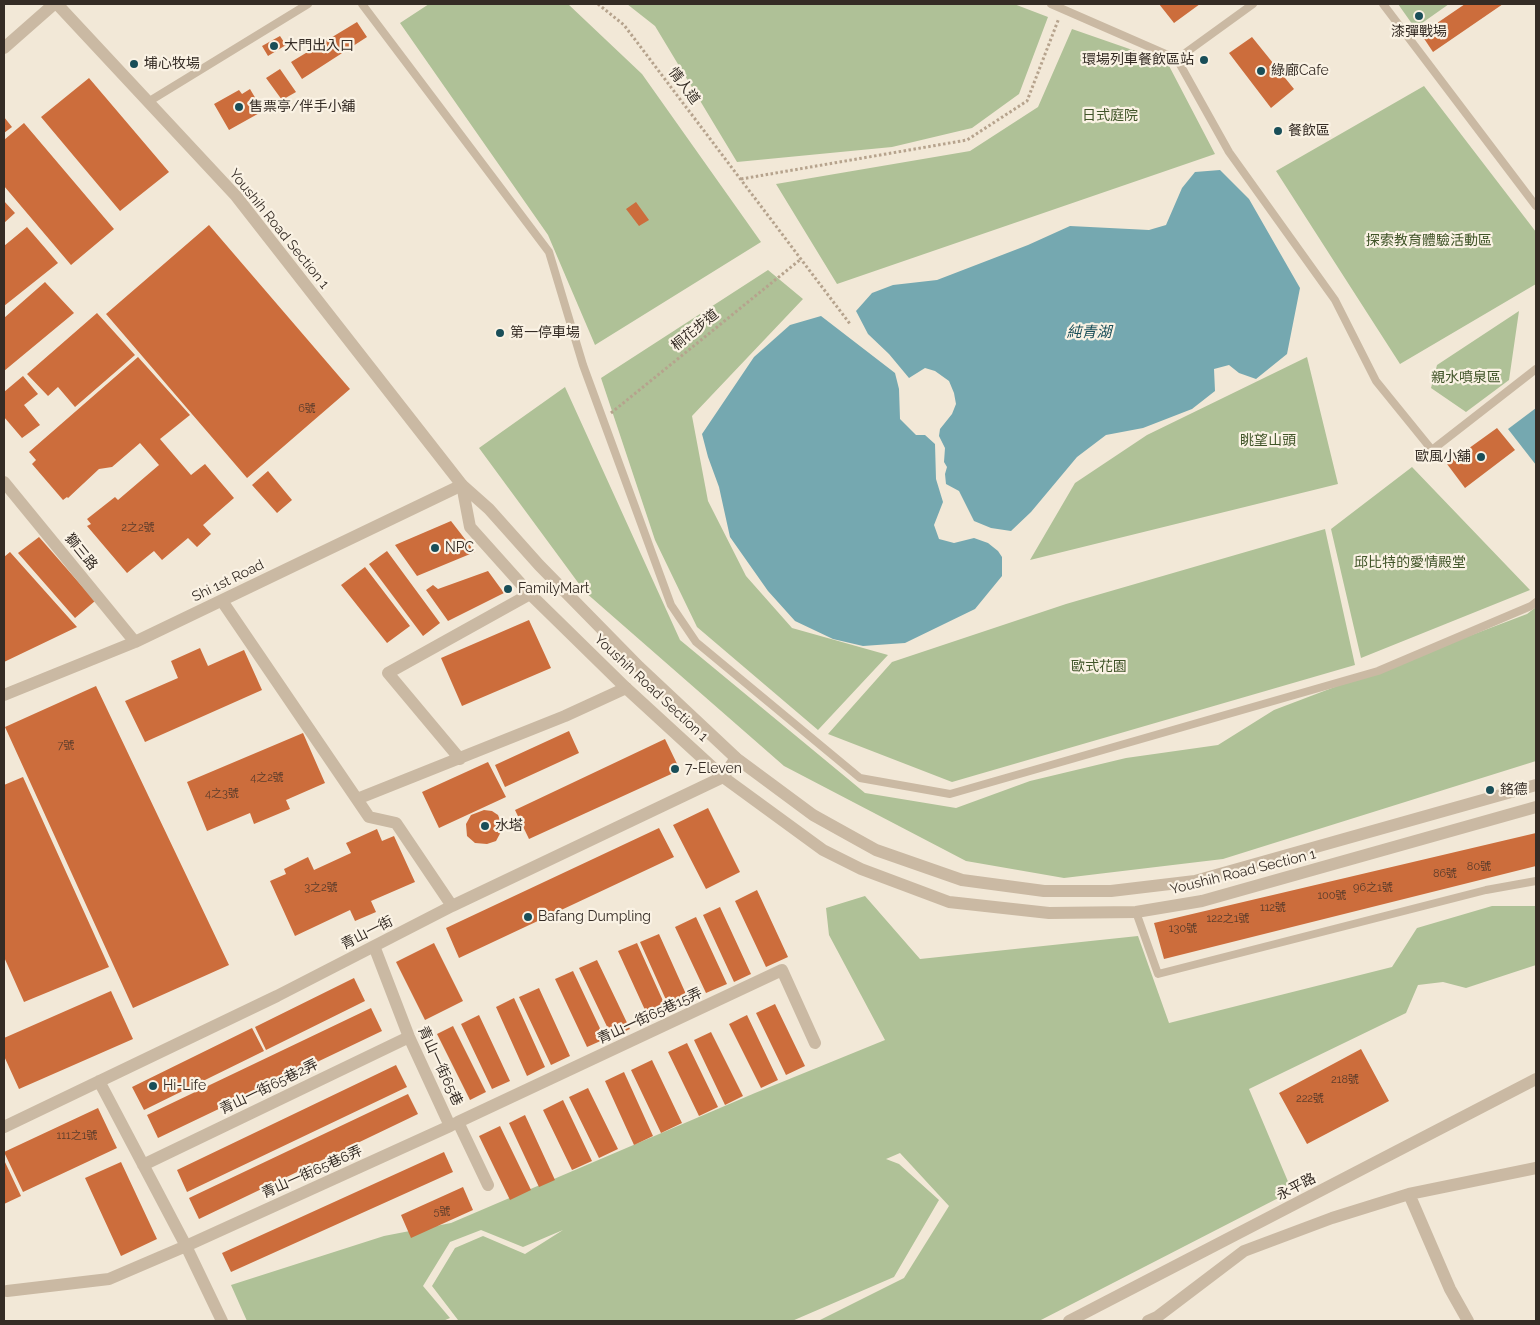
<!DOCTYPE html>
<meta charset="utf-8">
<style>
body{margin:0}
#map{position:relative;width:1540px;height:1325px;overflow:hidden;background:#f2e8d7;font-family:Raleway,sans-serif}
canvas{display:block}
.frame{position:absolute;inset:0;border:5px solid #352c25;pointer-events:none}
</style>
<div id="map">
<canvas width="1540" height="1325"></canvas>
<div class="frame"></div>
</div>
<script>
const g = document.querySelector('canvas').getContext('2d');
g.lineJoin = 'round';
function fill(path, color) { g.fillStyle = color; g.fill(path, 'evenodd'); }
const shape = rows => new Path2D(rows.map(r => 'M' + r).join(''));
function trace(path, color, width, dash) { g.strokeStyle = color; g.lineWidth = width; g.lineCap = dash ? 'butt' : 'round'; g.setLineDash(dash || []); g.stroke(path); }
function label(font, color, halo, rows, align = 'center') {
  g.font = font + ' Raleway,"Noto Sans TC",sans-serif'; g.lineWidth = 4.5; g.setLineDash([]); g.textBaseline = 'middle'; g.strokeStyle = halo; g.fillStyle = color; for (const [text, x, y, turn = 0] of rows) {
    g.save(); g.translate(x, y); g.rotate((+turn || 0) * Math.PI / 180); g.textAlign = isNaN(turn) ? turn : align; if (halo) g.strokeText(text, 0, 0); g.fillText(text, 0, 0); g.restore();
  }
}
fill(shape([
 [429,4,568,4,642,74,761,242,595,345,548,235,400,23],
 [627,4,1014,4,1048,17,1019,94,972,128,892,147,737,162,655,26],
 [1398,4,1449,4,1415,28],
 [1072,29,1167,62,1215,154,837,284,776,184,970,151,1038,107],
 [1424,86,1536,232,1536,284,1400,364,1276,171],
 [768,270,803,299,692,416,708,501,746,576,792,628,888,655,818,730,697,627,655,540,601,378],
 [1519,311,1509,380,1466,412,1431,388,1437,365],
 [1307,357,1338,484,1030,560,1075,483,1147,435],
 [565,387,680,640,865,793,956,808,1030,781,1126,758,1218,745,1274,710,1527,614,1536,607,1536,761,1223,859,1064,878,966,861,784,766,585,592,479,448],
 [1412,467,1530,590,1361,658,1331,529],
 [1325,529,1355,665,952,782,828,734,892,662,1066,604],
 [865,896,920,959,1138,936,1169,1023,1392,967,1417,928,1492,906,1536,906,1536,965,1466,988,1443,982,1418,985,1406,1013,1249,1089,1292,1191,1039,1321,818,1321,904,1278,949,1206,900,1153,886,1159,899,1164,939,1200,894,1277,792,1321,456,1321,458,1320,432,1286,455,1248,483,1236,525,1254,563,1230,523,1247,481,1230,450,1242,423,1286,450,1318,443,1321,247,1321,231,1285,384,1236,451,1223,755,1093,885,1040,829,935,826,908]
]), '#afc197');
fill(shape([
 [1220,170,1249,199,1300,288,1287,354,1256,379,1239,373,1229,365,1214,369,1215,391,1192,409,1143,428,1106,435,1077,457,1031,512,1011,531,991,528,974,521,959,491,946,484,945,474,947,467,944,462,945,448,939,436,940,429,952,414,956,404,954,393,949,381,935,371,925,368,909,378,889,354,868,334,856,311,872,293,893,285,937,280,1028,245,1070,226,1149,230,1166,225,1182,188,1195,172],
 [821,316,895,373,899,389,900,419,916,435,925,435,935,444,936,479,943,502,934,525,939,539,954,543,974,538,988,543,998,551,1002,557,1002,576,975,609,905,643,863,646,833,639,795,621,768,591,730,537,719,487,708,457,702,434,754,357,790,325],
 [1536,408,1536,465,1508,429]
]), '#75a8b0');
fill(shape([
 [1159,4,1200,4,1174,23],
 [1465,4,1503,4,1433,52,1421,34],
 [357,22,367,37,302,79,291,62],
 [280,36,286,45,268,56,262,46],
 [1252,37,1294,89,1271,108,1229,53],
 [280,69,296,92,282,100,266,78],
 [89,78,169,172,120,211,41,117],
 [250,89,263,111,229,130,214,104,239,90,242,94],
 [4,117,12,127,4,133],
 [24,123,114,229,71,265,4,186,4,140],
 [4,201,15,213,4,223],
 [636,202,649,220,639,226,626,209],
 [209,225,350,389,247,478,106,314],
 [27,227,58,263,4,306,4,246],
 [45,282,74,313,4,371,4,318],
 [97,313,135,355,75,407,58,387,48,396,27,374],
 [138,357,190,415,160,439,191,475,205,464,234,498,203,525,211,534,197,547,188,538,162,560,154,551,127,573,87,526,91,524,87,519,115,497,118,500,159,465,140,443,112,467,99,469,68,498,67,497,63,500,32,464,36,460,29,452],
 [23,376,38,394,24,405,40,425,22,438,4,417,4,392],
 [1497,428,1515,450,1465,488,1447,464],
 [268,471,292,500,277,513,252,485],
 [451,521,475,552,417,576,395,545],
 [39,537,95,601,75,618,18,553],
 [387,551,440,623,423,636,369,564],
 [10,552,77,627,4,662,4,557],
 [365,567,410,626,387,643,341,585],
 [488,571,504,593,448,621,426,590,433,585,438,589],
 [529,620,551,668,462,706,441,658],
 [200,648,208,666,244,650,262,690,145,742,125,701,178,678,171,661],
 [96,686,229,965,133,1008,5,727],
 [569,731,579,753,505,787,495,765],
 [303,733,325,783,286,800,290,809,254,824,250,813,207,831,187,782],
 [665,739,680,770,529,839,515,810],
 [488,762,506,797,439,828,422,792],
 [23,777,109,967,24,1002,4,957,4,785],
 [708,808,740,872,706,889,673,825],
 [484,810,492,811,498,815,503,828,496,841,487,844,475,843,467,836,466,824,471,815],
 [659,828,674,857,459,958,446,928],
 [377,829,382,841,394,836,415,882,371,901,376,912,355,921,350,910,295,936,270,881,286,874,284,869,308,857,314,870,351,853,346,843],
 [1536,833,1536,866,1164,959,1154,923],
 [757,890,788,957,766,967,735,901],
 [720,907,751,974,734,982,703,915],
 [696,917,727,984,706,993,675,927],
 [659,934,690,1003,671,1011,640,942],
 [434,943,463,1001,425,1020,396,962],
 [637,943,668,1012,650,1021,618,951],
 [597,960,630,1029,612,1037,579,968],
 [573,971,605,1039,587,1047,555,979],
 [354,978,365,1001,266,1050,255,1027],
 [539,988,570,1056,551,1065,519,997],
 [111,991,133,1039,19,1089,4,1056,4,1038],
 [514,998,545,1067,527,1076,496,1007],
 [775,1004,805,1066,786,1075,756,1013],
 [371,1008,382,1031,158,1138,147,1115],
 [479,1015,510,1081,492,1089,461,1024],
 [747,1015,778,1080,761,1088,729,1024],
 [453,1026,486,1092,470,1100,437,1034],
 [252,1028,264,1051,144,1110,132,1087],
 [711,1032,743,1096,725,1105,694,1040],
 [687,1043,718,1107,699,1116,668,1052],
 [1361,1049,1389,1101,1307,1144,1279,1093],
 [652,1060,682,1123,661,1133,631,1070],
 [396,1065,407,1087,187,1192,177,1170],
 [624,1072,653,1136,634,1145,605,1081],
 [588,1088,618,1149,599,1158,569,1097],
 [408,1094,418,1114,199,1219,189,1198],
 [563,1100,592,1161,572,1170,543,1110],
 [98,1108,117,1148,23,1192,4,1152],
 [525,1115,555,1180,539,1187,509,1123],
 [500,1126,531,1190,510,1200,479,1136],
 [444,1152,453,1172,231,1272,222,1253],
 [4,1160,21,1196,4,1204],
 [121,1162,157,1239,121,1256,85,1178],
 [463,1187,473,1210,411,1238,401,1215]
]), '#cc6d3c');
trace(shape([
 [598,4,624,25,850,324],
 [741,179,967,140,1027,101,1059,18],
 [611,413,801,259]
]), '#b6a38d', 3, [2.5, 2.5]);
trace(shape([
 [362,4,549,252,583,365,671,605,696,642,860,778,950,794,1378,671,1531,606,1536,602],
 [1051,4,1177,59,1253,4],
 [1383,4,1536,206],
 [1177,59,1229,152,1335,300,1376,381,1432,450,1536,369],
 [148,102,308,4],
 [1136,912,1158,974,1486,890,1536,881]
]), '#cab9a3', 8);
trace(shape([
 [4,48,54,4],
 [4,482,135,642],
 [222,601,369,817,396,823,452,906],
 [4,695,135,642,462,485],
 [460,759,388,673,530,594],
 [357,799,565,716,626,688],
 [374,946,409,1037,450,1126,458,1122,488,1185],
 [99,1081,186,1246,222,1321],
 [458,1122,782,970,815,1043],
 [4,1127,277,996,452,906,723,777,736,758],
 [143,1165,409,1037],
 [1409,1194,1450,1289,1468,1321],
 [7,1291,109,1279,186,1246,450,1126],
 [1069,1321,1536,1079],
 [1148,1321,1157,1317,1244,1251,1332,1218,1409,1194,1536,1168]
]), '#cab9a3', 12);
trace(shape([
 [57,4,236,196,462,485,489,509,539,565,639,667,736,758,813,815,876,850,962,880,1044,891,1111,891,1195,881,1536,785],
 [462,485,470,527,530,594,626,688,723,777,823,850,861,869,949,902,1049,913,1136,912,1202,901,1536,807]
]), '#cab9a3', 12);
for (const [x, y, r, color] of [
 [1419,16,5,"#194e58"],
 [274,46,5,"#194e58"],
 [1204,60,5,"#194e58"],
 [134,64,5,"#194e58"],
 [1261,71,5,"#194e58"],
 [239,107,5,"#194e58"],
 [1278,131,5,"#194e58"],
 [500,333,5,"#194e58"],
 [1481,457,5,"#194e58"],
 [435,548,5,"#194e58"],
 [508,589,5,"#194e58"],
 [675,769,5,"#194e58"],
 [1490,790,5,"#194e58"],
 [485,826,5,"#194e58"],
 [528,917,5,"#194e58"],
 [153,1086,5,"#194e58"]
]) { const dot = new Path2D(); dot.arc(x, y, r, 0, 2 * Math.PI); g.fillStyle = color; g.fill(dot); trace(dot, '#faf2e4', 2); }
label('11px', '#5b3c2b', null, [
 ["6號",307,409],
 ["2之2號",138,528],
 ["7號",66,746],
 ["4之2號",267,778],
 ["4之3號",222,794],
 ["80號",1479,867],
 ["86號",1445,874],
 ["3之2號",321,888],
 ["96之1號",1373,888],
 ["100號",1332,896],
 ["112號",1273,908],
 ["122之1號",1228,919],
 ["130號",1183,929],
 ["218號",1345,1080],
 ["222號",1310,1099],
 ["111之1號",77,1136],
 ["5號",442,1212]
]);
label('14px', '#352c25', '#faf2e4', [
 ["漆彈戰場",1419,32,"center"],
 ["大門出入口",284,46],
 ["環場列車餐飲區站",1194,60,"right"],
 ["埔心牧場",144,64],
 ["綠廊Cafe",1271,71],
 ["售票亭/伴手小舖",249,107],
 ["餐飲區",1288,131],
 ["第一停車場",510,333],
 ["歐風小舖",1471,457,"right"],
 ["NPC",445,548],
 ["FamilyMart",518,589],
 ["7-Eleven",685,769],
 ["銘德",1500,790],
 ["水塔",495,826],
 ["Bafang Dumpling",538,917],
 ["Hi-Life",163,1086]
], 'left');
label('14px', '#352c25', '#faf2e4', [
 ["情人道",684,86,53],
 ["Youshih Road Section 1",279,229,51],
 ["桐花步道",695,330,-39],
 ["獅三路",81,552,51],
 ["Shi 1st Road",228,581,-26],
 ["Youshih Road Section 1",651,688,43],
 ["Youshih Road Section 1",1243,872,-14],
 ["青山一街",367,933,-27],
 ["青山一街65巷15弄",650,1016,-25],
 ["青山一街65巷",440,1066,65],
 ["青山一街65巷2弄",269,1087,-26],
 ["青山一街65巷6弄",312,1172,-24],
 ["永平路",1296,1187,-27]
]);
label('14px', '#405428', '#faf2e4', [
 ["日式庭院",1110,116],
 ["探索教育體驗活動區",1429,241],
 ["親水噴泉區",1466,378],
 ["眺望山頭",1268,441],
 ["邱比特的愛情殿堂",1410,563],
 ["歐式花園",1099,667]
]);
label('italic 15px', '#194e58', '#faf2e4', [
 ["純青湖",1089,332]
]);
</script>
